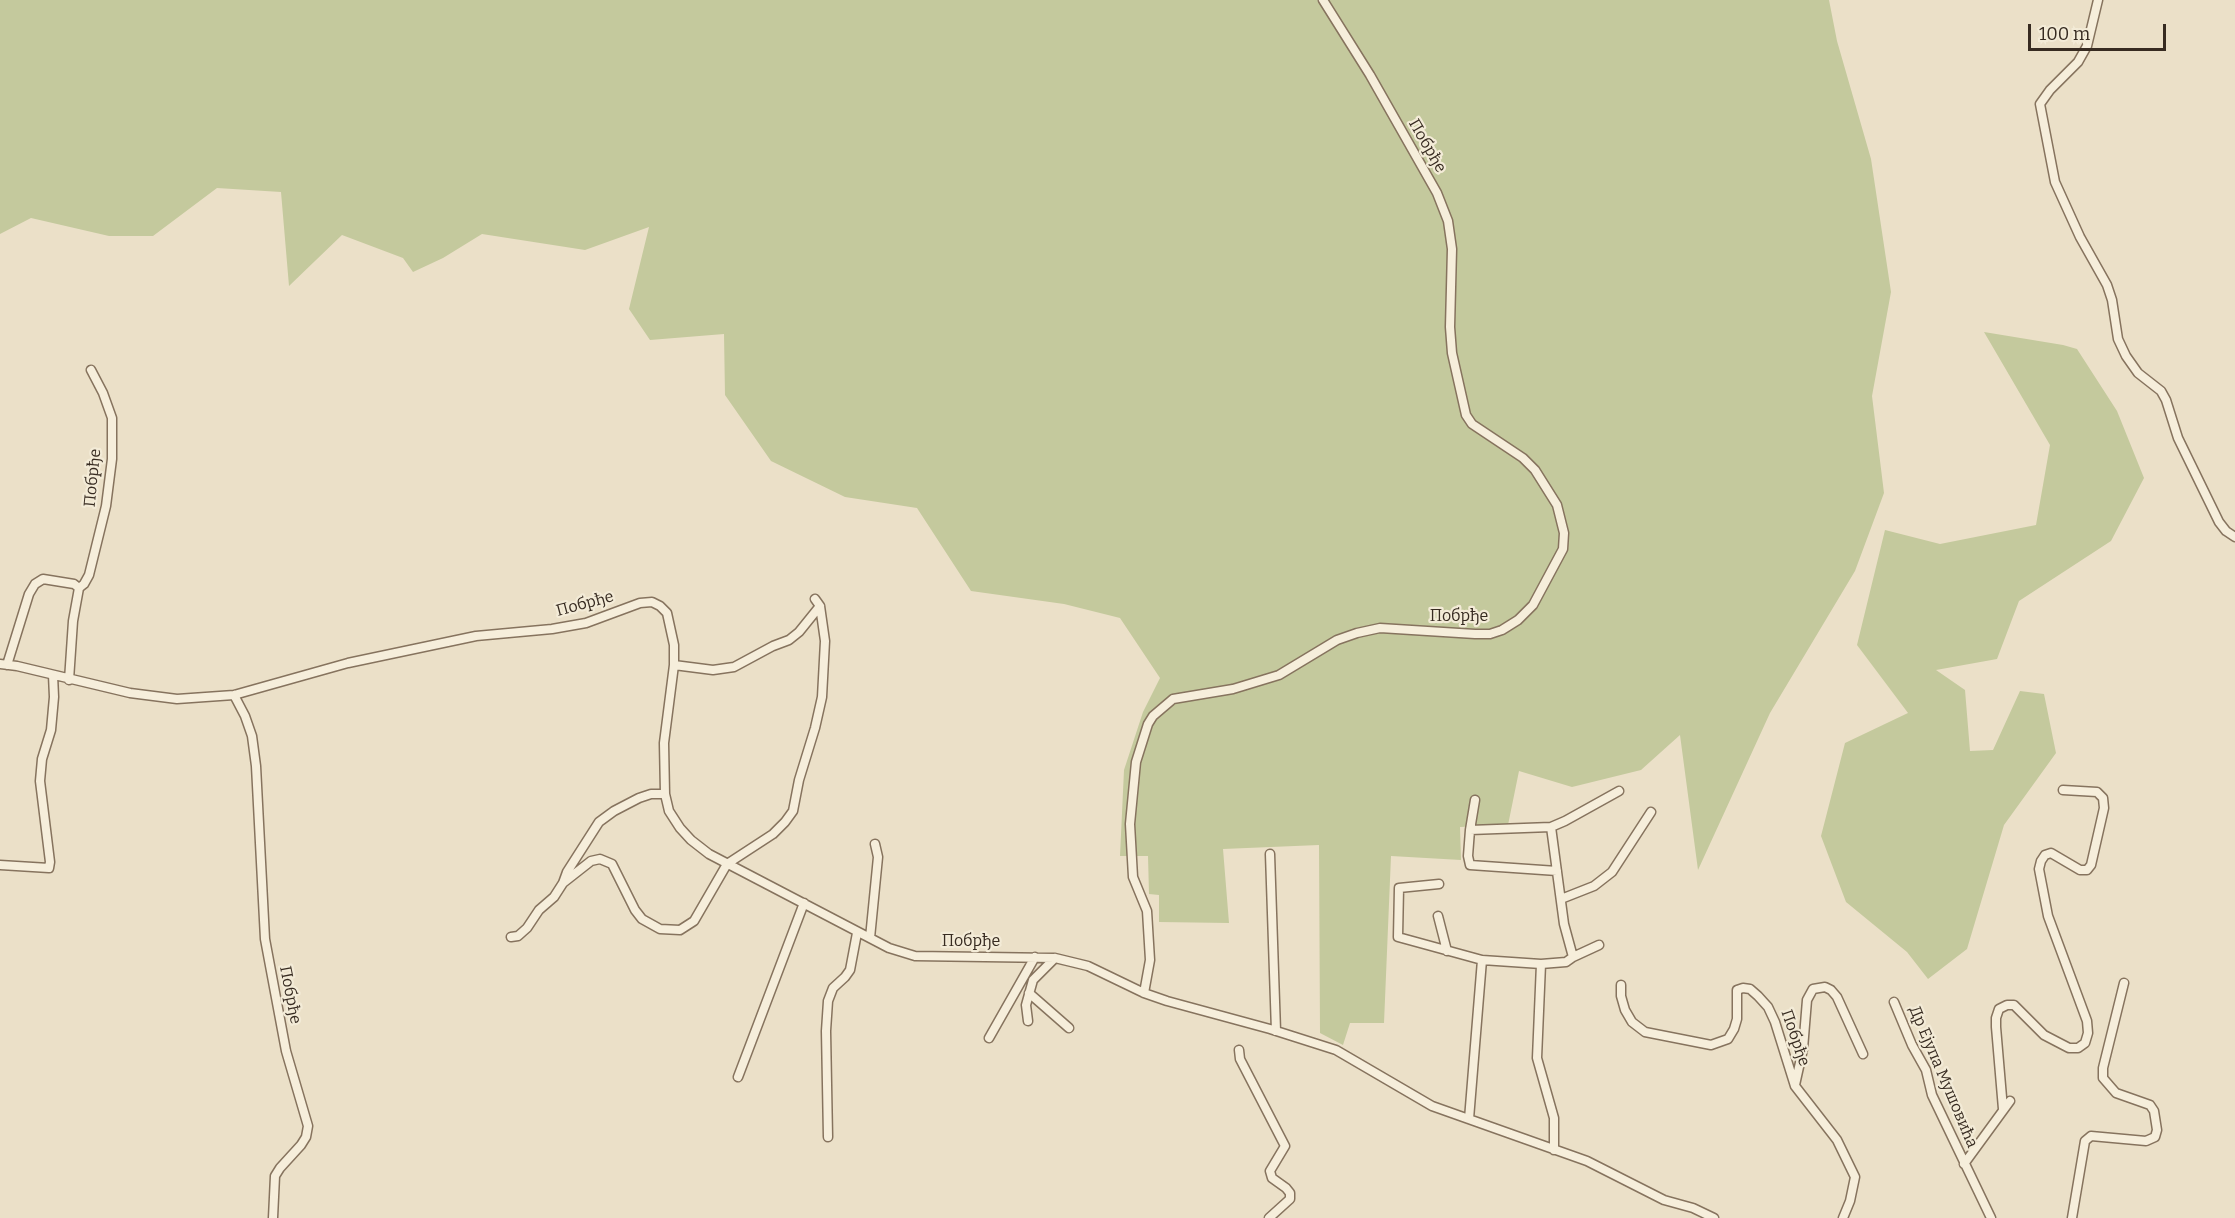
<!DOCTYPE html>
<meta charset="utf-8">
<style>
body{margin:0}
#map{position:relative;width:2235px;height:1218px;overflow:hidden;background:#ebe0c8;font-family:Bitter,serif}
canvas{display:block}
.scale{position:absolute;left:2028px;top:24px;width:138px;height:27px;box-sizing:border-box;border:3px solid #372b21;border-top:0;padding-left:8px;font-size:18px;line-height:21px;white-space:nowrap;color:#372b21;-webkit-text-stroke:4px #f3ebd7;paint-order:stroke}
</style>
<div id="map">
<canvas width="2235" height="1218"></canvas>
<div class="scale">100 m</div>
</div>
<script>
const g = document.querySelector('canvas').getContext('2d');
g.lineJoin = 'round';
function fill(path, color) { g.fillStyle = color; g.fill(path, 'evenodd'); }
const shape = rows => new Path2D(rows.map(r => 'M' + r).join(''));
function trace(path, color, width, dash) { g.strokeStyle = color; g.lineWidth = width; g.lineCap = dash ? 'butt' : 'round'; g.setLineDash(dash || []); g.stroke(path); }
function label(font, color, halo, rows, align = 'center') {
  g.font = font + ' Bitter,serif'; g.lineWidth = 4.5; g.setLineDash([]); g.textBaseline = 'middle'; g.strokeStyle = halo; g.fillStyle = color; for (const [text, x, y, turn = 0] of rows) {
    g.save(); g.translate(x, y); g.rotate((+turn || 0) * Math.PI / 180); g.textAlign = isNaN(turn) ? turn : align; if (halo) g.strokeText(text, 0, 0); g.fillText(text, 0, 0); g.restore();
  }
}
fill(shape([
 [0,0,1829,0,1837,41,1871,159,1891,292,1872,396,1884,493,1855,571,1770,713,1698,870,1680,735,1641,770,1572,787,1519,771,1508,825,1460,827,1461,860,1391,856,1384,1023,1350,1023,1343,1045,1320,1033,1319,845,1223,849,1229,923,1159,922,1159,895,1149,894,1148,856,1120,856,1124,770,1143,712,1160,678,1120,618,1064,604,971,591,917,508,845,497,771,461,725,395,724,334,650,340,629,309,649,227,585,250,482,234,443,258,413,272,403,258,342,235,289,286,281,192,217,188,153,236,109,236,31,218,0,234],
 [1984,332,2063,345,2077,349,2117,411,2144,478,2111,541,2019,601,1997,659,1936,670,1965,690,1970,751,1993,750,2020,691,2044,694,2056,753,2004,825,1967,949,1928,979,1907,952,1846,902,1821,836,1845,743,1908,713,1857,645,1885,530,1940,544,2036,525,2050,445]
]), '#c4c99d');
const street = shape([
 [2098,0,2087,46,2078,62,2050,90,2040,104,2055,182,2080,237,2107,285,2112,300,2118,339,2126,356,2138,373,2161,391,2166,400,2178,438,2219,522,2226,531,2235,537],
 [79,588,84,584,89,575,106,506,112,459,112,418,103,393,91,370],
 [0,664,17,666,130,693,177,699,234,695,348,663,476,636,552,629,586,623,640,603,652,602,660,606,667,613,674,645,674,665,664,743,665,794,669,811,680,828,691,840,709,854,889,948,915,956,1055,958,1088,966,1144,993,1167,1001,1270,1029,1336,1050,1432,1106,1587,1161,1664,1200,1693,1208,1714,1218],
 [7,665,29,594,35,584,43,579,74,584,79,588,73,621,69,680],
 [674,665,713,670,734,667,773,646,789,640,799,632,820,606],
 [234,695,245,716,252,736,256,766,265,939,286,1051,308,1126,306,1137,301,1145,280,1168,275,1176,273,1218],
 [1475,800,1470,830,1468,856,1470,865,1557,871],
 [1470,830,1551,827,1565,821,1619,791],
 [1270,854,1276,1031],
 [0,865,49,868,50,862,40,781,42,759,51,730,54,697,53,675],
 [563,883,567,872,599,822,614,811,639,798,651,794,665,794],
 [1439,884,1399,888,1398,937,1482,960],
 [1561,899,1594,886,1612,872,1651,812],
 [1438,916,1447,951],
 [511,937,518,936,527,928,539,910,554,897,563,883,591,861,600,859,612,864,635,910,642,919,660,929,680,930,694,921,727,864,773,834,785,822,793,811,799,780,815,728,822,697,825,641,820,606,815,599],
 [870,938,878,857,875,844],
 [1573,957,1599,945],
 [1541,964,1537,1058,1554,1118,1554,1150],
 [1621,985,1621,996,1625,1010,1632,1022,1645,1032,1711,1045,1728,1039,1734,1029,1737,1019,1737,990,1743,988,1750,989,1758,996,1768,1007,1775,1022,1795,1086,1837,1140,1855,1177,1850,1201,1843,1218],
 [1029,993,1069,1028],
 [1144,993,1150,960,1147,911,1133,877,1130,824,1136,762,1148,724,1153,716,1173,699,1233,689,1279,675,1337,640,1357,633,1380,628,1475,634,1490,634,1502,630,1518,620,1533,605,1563,549,1564,533,1557,505,1535,470,1523,458,1472,424,1466,415,1452,353,1450,327,1452,249,1448,221,1437,193,1370,75,1323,0],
 [1894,1002,1912,1045,1926,1070,1932,1095,1991,1218],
 [1028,1021,1026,1005,1033,980,1055,958],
 [989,1038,1035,957],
 [1239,1050,1240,1059,1285,1146,1270,1171,1272,1178,1286,1188,1290,1193,1290,1199,1269,1218],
 [738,1077,804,903],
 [1795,1085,1803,1049,1807,1000,1813,989,1825,987,1831,990,1837,997,1863,1054],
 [2003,1109,1996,1027,1996,1018,1999,1009,2007,1005,2014,1005,2044,1035,2069,1048,2078,1048,2085,1043,2088,1033,2087,1021,2048,916,2039,869,2041,861,2045,855,2051,853,2080,870,2087,870,2091,865,2104,808,2103,798,2097,792,2063,790],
 [1469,1119,1482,960,1541,964,1566,962,1573,957,1564,924,1551,827],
 [828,1137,826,1031,828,1001,833,988,845,977,850,970,857,933],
 [1964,1164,2010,1101],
 [2072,1218,2085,1141,2091,1136,2146,1141,2155,1137,2157,1130,2154,1111,2150,1105,2116,1093,2103,1078,2103,1068,2124,983]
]);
trace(street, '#86735e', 11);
trace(street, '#f6eedb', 8);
label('16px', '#372b21', '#f3ebd7', [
 ["Побрђе",1427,146,60],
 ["Побрђе",93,478,-84],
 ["Побрђе",585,604,-15],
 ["Побрђе",1459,617],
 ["Побрђе",971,942],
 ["Побрђе",290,995,79],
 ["Побрђе",1795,1038,71],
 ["Др Ејупа Мушовића",1943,1077,67]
]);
</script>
